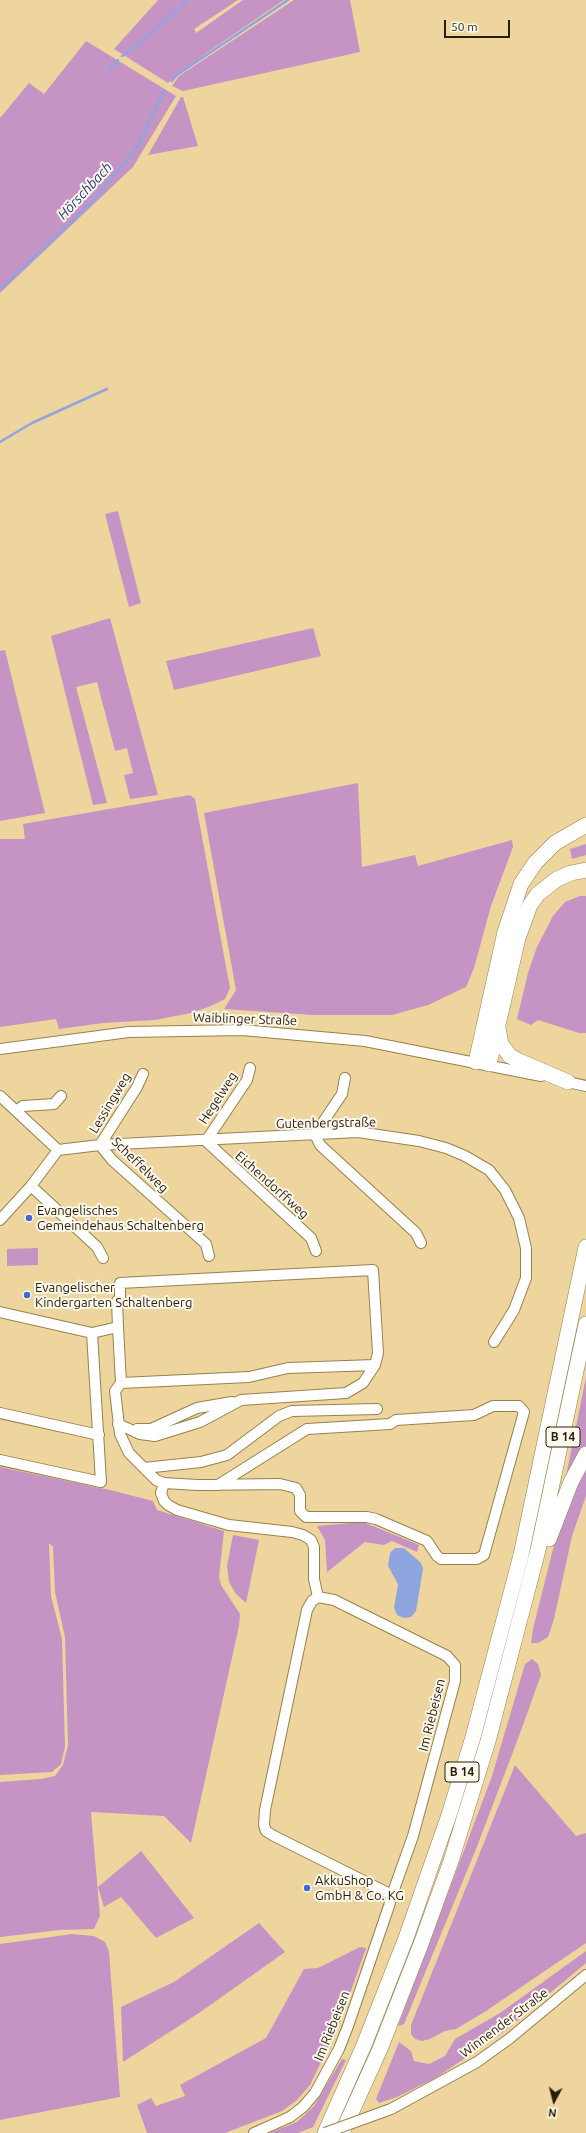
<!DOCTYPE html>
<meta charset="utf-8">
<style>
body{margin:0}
#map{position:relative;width:586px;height:2133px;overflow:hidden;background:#edd59d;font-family:Ubuntu,sans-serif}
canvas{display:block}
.north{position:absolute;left:534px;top:2081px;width:40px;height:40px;-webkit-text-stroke:3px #fdf8ed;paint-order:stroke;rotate:187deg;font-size:11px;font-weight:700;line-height:16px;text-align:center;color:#271e08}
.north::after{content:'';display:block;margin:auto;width:14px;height:18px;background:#271e08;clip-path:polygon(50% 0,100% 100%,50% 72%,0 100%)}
.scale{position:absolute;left:444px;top:20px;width:66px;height:18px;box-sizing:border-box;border:2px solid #271e08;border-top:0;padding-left:5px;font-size:12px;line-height:14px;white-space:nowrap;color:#271e08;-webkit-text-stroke:3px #fdf8ed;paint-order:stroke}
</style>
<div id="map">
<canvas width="586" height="2133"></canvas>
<div class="north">N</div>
<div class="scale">50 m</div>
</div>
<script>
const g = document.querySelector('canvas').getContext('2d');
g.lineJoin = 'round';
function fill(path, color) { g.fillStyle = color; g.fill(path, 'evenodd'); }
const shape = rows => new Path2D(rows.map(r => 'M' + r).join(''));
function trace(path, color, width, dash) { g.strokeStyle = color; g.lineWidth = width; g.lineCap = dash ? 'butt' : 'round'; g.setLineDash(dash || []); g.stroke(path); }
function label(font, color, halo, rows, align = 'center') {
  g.font = font + ' Ubuntu,sans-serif'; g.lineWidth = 4; g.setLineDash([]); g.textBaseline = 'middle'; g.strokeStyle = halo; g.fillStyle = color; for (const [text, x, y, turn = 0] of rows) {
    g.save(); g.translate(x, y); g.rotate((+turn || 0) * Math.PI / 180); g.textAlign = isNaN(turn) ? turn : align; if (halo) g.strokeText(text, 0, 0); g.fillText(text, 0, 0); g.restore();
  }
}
fill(shape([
 [158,0,238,0,194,29,196,33,243,0,284,0,208,52,168,83,114,49],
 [294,0,350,0,360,52,183,91,172,86,179,76],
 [86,41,176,96,133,167,0,293,0,118,29,83,44,94],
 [181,97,183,97,198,146,148,155],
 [118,511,141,603,129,607,105,514],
 [110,618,158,795,130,799,124,775,133,773,127,748,115,751,97,682,76,687,107,803,93,805,51,636],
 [313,628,321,656,174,690,166,661],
 [5,650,45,813,0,821,0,651],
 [358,783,362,867,415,855,418,866,512,840,513,847,491,906,474,968,466,987,428,1005,392,1015,313,1015,224,1009,236,990,204,813],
 [190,795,195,799,230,988,225,999,211,1006,191,1013,155,1020,103,1023,59,1029,56,1019,0,1027,0,839,25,839,23,824],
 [586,844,586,855,572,859,570,849],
 [580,896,586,896,586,1033,579,1033,538,1020,531,1025,517,1019,528,973,537,947,553,916,565,902],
 [38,1248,38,1265,7,1266,7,1249],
 [586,1377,586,1449,564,1486],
 [586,1465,586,1496,572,1536,554,1619,548,1637,538,1643,531,1643,533,1629,558,1529],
 [0,1467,110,1490,153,1501,157,1510,224,1531,219,1577,221,1585,240,1614,239,1626,191,1843,164,1816,91,1812,100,1916,94,1929,60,1930,0,1937,0,1782,41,1779,55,1776,63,1765,68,1745,65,1637,55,1592,53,1547,49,1543,51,1596,62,1639,65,1747,61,1764,52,1772,0,1775],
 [363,1522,419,1545,417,1552,392,1541,384,1545,365,1542,327,1572,325,1540,317,1526],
 [233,1535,259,1540,246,1603,236,1594,229,1582,227,1566],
 [532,1659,538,1664,541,1675,519,1736,476,1849,404,2024,398,2026,492,1776,525,1664],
 [515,1765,576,1836,586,1833,586,1943,486,2011,456,2029,445,2031,430,2039,422,2041,415,2039,411,2034,411,2025],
 [141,1851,194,1918,156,1938,121,1897,104,1907,98,1887],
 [259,1923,285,1952,199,2013,123,2062,121,2007,174,1982],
 [72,1934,94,1936,105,1942,109,1952,120,2097,0,2120,0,1944],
 [360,1947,366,1948,340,2022,310,2085,297,2100,282,2111,225,2133,147,2133,137,2105,151,2098,156,2106,185,2096,180,2085,266,2038,304,1969,318,1968],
 [586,1951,586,1963,502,2033,437,2077,397,2097,379,2103,376,2099,399,2042,411,2051,414,2061,429,2064,445,2056,455,2039,500,2013],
 [342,2059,346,2060,313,2127,298,2133,269,2133,297,2122,314,2106]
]), '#c594c4');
fill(shape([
 [395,1548,404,1548,421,1563,423,1569,416,1611,411,1617,404,1618,397,1615,394,1608,398,1584,388,1566,390,1553]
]), '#8ea5df');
trace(shape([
 [122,56,155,30,188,0],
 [108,71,118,60],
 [172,81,177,75,288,0],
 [0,289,92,202,138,146,164,91],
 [0,442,32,423,107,389]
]), '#8ea5df', 2.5);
const minor = shape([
 [0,1049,129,1032,242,1030,365,1041,541,1076],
 [250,1068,247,1080,206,1141,311,1238,316,1251],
 [143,1074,137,1087,100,1145,112,1160,206,1244,209,1256],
 [345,1078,342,1094,315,1134,320,1145,416,1233,421,1243],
 [563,1081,586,1086],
 [0,1096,58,1150],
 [16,1111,23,1106,54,1104,61,1096],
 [31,1186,97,1247,103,1258],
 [0,1220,31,1186,58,1150,100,1145,358,1132,419,1141,446,1148,465,1156,489,1170,505,1190,519,1218,526,1248,526,1278,514,1310,494,1342],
 [0,1312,92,1333,118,1327,121,1383,115,1391,120,1434,129,1453,156,1480,164,1483,197,1485,280,1484,296,1488,300,1495,300,1511,306,1517,367,1517,376,1519,427,1541,437,1556,441,1559,477,1559,484,1555,524,1412,519,1406,493,1406,474,1415,396,1420,390,1424,307,1429,218,1485],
 [118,1327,117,1301,120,1298,120,1283,373,1270,378,1353,375,1365,288,1368,249,1377,121,1383],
 [0,1413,99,1435],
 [118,1424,140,1434,155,1436,200,1422,241,1400,346,1393,363,1383,375,1365],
 [137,1429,151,1429,197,1408,232,1402],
 [0,1460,101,1482,92,1333],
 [144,1468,201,1462,227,1455,279,1416,292,1411,377,1409],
 [164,1483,161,1493,164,1501,168,1505,177,1510,229,1525,292,1532,303,1535,311,1540,314,1547,314,1579,318,1597],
 [391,2109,477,2062,509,2039,586,1975],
 [254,2133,290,2117,303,2107,315,2093,339,2049,348,2026,389,1906,392,1895,413,1836,455,1681,455,1665,447,1656,334,1600,318,1597,312,1601,307,1610,265,1810,264,1825,266,1831,274,1836,392,1895]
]);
const highway = shape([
 [498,1028,501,1044,510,1056,519,1061,568,1082],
 [476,1062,505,932,521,884,535,863,555,843,586,825],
 [489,1064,518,938,530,905,538,894,557,879,571,873,586,870],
 [549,1539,571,1482,586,1454],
 [325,2133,364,2045,406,1938,449,1815,473,1737,521,1555,586,1247],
 [342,2133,380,2049,421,1944,451,1861,488,1741,538,1550,586,1324]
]);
trace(minor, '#98814b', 12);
trace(highway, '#98814b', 16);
trace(minor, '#fff', 10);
trace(highway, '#fff', 15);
const minorBridge = shape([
 [325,2133,391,2109]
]);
trace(minorBridge, '#98814b', 12, []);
trace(minorBridge, '#fff', 10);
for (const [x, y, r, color] of [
 [29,1218,4,"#4366d8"],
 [27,1295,4,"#4366d8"],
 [307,1888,4,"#4366d8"]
]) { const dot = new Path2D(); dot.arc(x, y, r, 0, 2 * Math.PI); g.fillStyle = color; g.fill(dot); trace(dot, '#fdf8ed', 1.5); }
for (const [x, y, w] of [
 [563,1437,34],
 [462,1772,34]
]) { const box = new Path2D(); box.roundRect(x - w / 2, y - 10, w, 20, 3); g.fillStyle = '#fdf8ed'; g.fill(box); trace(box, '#271e08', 1); }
label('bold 12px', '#271e08', null, [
 ["B 14",563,1437],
 ["B 14",462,1772]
]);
label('13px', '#271e08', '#fdf8ed', [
 ["Waiblinger Straße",245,1019,2],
 ["Hegelweg",218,1098,-57],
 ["Lessingweg",110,1103,-59],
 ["Gutenbergstraße",326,1123,-1],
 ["Scheffelweg",140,1165,44],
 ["Eichendorffweg",272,1185,42],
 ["Im Riebeisen",432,1715,-76],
 ["Winnender Straße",504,2023,-37],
 ["Im Riebeisen",332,2026,-68]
]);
label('13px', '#271e08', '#fdf8ed', [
 ["Evangelisches",37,1211],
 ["Gemeindehaus Schaltenberg",37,1226],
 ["Evangelischer",35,1288],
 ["Kindergarten Schaltenberg",35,1303],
 ["AkkuShop",315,1881],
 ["GmbH & Co. KG",315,1896]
], 'left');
label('italic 14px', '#24397d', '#fdf8ed', [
 ["Hörschbach",85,191,-47]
]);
</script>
